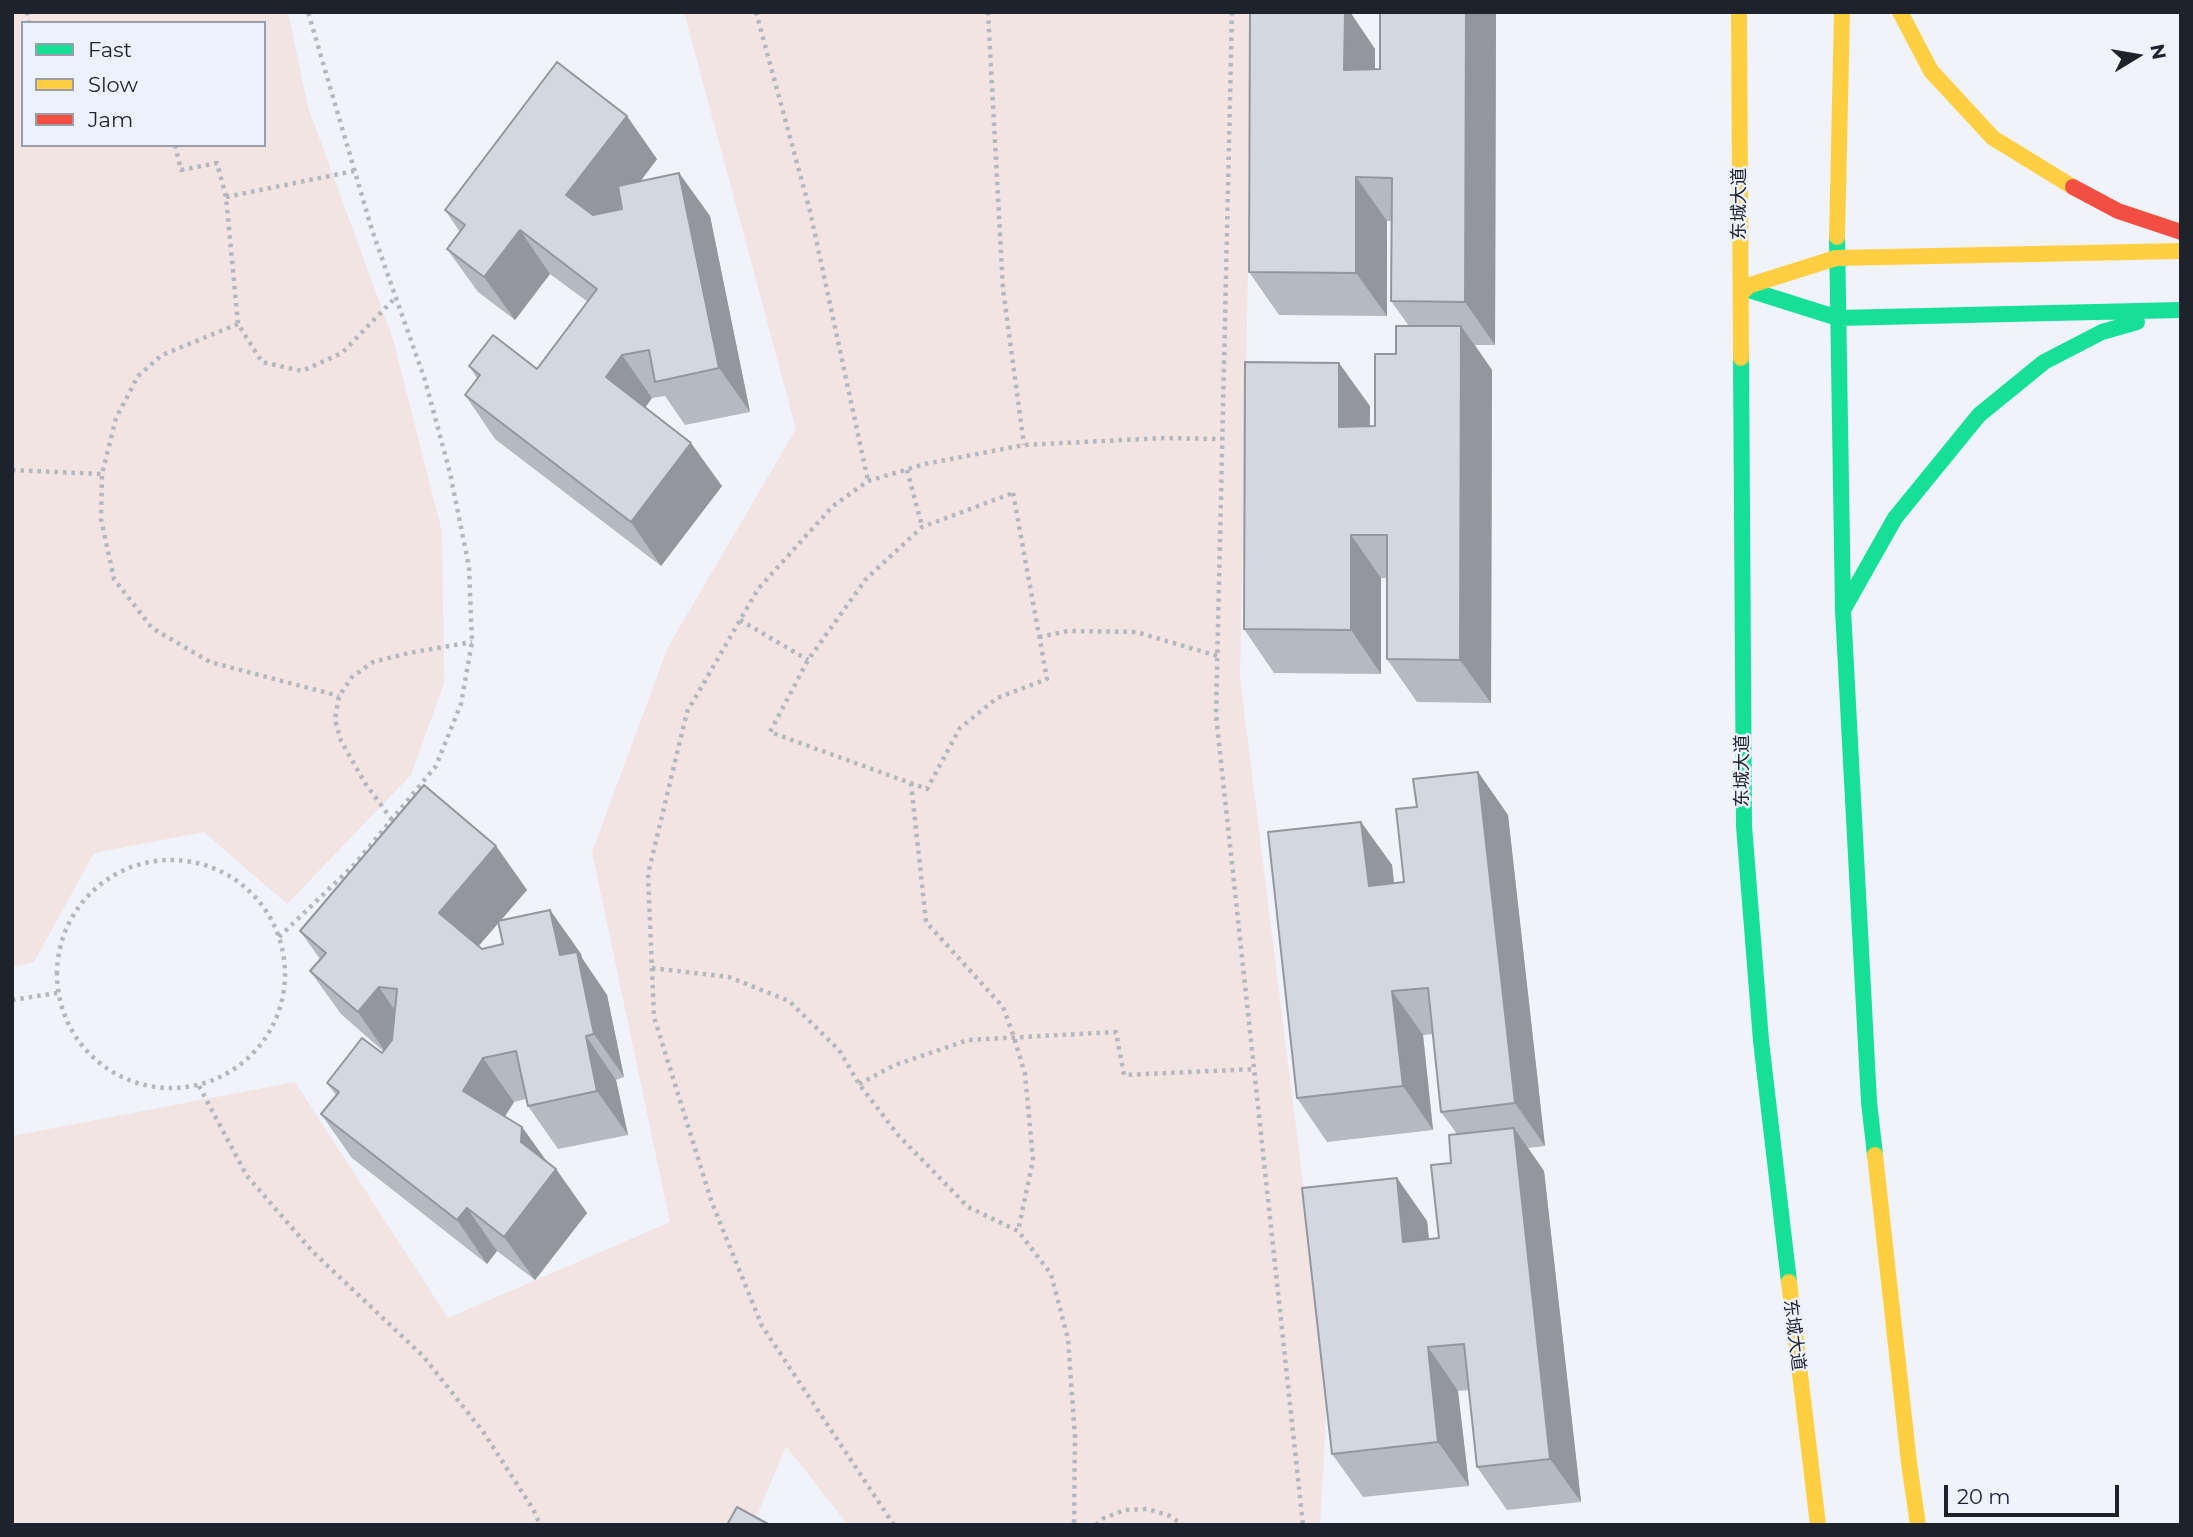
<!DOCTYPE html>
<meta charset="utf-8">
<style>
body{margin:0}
#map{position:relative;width:2193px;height:1537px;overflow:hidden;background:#f0f3f9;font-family:Montserrat,sans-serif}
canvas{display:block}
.frame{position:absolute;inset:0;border:14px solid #1d222d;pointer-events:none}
.legend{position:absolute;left:21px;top:21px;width:245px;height:126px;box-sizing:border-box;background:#ecf2fd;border:2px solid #999faa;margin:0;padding:9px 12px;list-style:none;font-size:21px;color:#1d222d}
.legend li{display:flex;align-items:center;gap:14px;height:35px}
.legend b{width:35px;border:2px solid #999faa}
.north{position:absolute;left:2102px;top:21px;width:70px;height:70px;-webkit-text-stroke:5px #ecf2fd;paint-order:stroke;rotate:79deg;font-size:19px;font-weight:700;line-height:28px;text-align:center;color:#1d222d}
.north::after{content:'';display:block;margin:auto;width:24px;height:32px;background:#1d222d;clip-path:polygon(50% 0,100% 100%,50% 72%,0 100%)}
.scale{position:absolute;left:1944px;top:1485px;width:175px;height:32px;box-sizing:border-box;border:4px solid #1d222d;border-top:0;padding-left:9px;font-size:21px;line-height:24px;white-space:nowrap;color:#1d222d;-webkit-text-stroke:5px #ecf2fd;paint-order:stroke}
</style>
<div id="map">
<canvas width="2193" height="1537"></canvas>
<div class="frame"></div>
<ul class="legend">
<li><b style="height:9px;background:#16e098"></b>Fast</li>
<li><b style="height:9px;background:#ffcf43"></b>Slow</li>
<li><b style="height:9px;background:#f24e42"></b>Jam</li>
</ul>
<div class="north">N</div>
<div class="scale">20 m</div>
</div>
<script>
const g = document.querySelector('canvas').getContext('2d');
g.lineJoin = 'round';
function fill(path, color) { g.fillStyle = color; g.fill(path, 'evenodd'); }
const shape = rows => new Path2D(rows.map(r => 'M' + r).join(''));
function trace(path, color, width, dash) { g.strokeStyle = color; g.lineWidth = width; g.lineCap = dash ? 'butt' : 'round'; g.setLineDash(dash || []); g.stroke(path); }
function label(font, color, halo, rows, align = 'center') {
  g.font = font + ' Montserrat,"Noto Sans SC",sans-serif'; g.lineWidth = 5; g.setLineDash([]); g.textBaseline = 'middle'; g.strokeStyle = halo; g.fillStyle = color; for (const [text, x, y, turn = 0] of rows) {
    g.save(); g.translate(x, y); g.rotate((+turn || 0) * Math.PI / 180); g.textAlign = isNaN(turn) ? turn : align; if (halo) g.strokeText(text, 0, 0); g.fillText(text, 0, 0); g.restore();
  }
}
fill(shape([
 [12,12,288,12,308,107,393,339,442,532,444,683,411,775,287,904,204,832,94,853,34,962,12,967],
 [23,23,264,23,264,145,23,145],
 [684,12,1253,12,1240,678,1328,1383,1320,1525,848,1525,786,1446,753,1525,12,1525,12,1136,295,1082,448,1318,670,1222,592,852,668,647,796,429]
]), '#f1e4e2');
trace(shape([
 [27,12,29,23],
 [756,12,810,211,868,481],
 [988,12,1003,289,1024,445],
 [1232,12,1216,715,1303,1525],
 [175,145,181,170,217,163,226,197,238,324,262,362,302,371,342,353,396,297],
 [226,197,354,171],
 [238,324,162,355,138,376,116,418,102,474,101,519,114,579,152,628,210,662,339,696],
 [12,470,102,474],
 [907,470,922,526],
 [1013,493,1047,679,997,698,960,728,927,789,770,732,808,660,866,579,922,527,1013,493],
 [740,620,808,660],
 [1039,637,1068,631,1136,632,1218,656],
 [911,783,926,922,1003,1007,1014,1037,1025,1074,1033,1160,1018,1231],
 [392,820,365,783,341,741,335,720,339,696,352,677,373,662,409,653,472,642],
 '57 974a114 114 0 1 1 228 0a114 114 0 1 1-228 0Z',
 [279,937,355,864,436,766,461,704,472,642,469,567,450,473,425,380,372,230,308,12],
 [652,968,729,977,789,1001,839,1050,859,1084,898,1135,968,1207,1018,1231,1051,1274,1068,1339,1075,1437,1074,1525],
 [12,1000,57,993],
 [859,1084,895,1065,968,1040,1116,1032,1124,1075,1256,1069],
 [199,1086,247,1176,313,1252,423,1356,484,1433,533,1509,540,1525],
 [894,1525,762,1326,712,1203,654,1017,648,874,687,712,758,589,833,506,868,481,925,464,1024,445,1164,438,1222,439],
 [1096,1525,1104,1518,1125,1510,1148,1509,1170,1516,1183,1525]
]), '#b4b7bd', 4.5, [3.5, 5]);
trace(shape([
 [1837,237,1843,610,1869,1102,1875,1155],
 [1746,289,1838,318,2181,310],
 [1741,358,1744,826,1761,1041,1789,1282],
 [1843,610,1895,518,1979,415,2044,362,2102,332,2137,322]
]), '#16e098', 16);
trace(shape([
 [1739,12,1741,358],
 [1900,12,1931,71,1993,138,2073,187],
 [1837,237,1842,12],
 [1746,289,1741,288,1836,258,2181,251],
 [1875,1155,1909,1463,1918,1525],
 [1789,1282,1818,1525]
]), '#ffcf43', 16);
trace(shape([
 [2073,187,2118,211,2181,232]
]), '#f24e42', 16);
fill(shape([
 [1250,12,1350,12,1375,49,1375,69,1380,69,1496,12,1495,345,1475,345,1492,370,1491,703,1417,702,1387,659,1387,578,1381,578,1381,674,1274,673,1244,629,1370,406,1370,427,1375,426,1396,354,1409,326,1391,301,1392,221,1387,221,1387,316,1279,315,1249,272],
 [657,159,641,181,679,173,710,216,750,412,685,425,665,396,652,398,645,408,722,486,661,566,495,439,465,395,477,378,469,366,537,369,588,302,550,274,515,320,478,292,447,249,460,232,445,210],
 [1478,772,1508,815,1545,1146,1528,1148,1544,1171,1581,1502,1507,1510,1477,1467,1469,1390,1458,1391,1469,1486,1363,1497,1332,1454,1397,1178,1427,1221,1429,1239,1439,1238,1457,1134,1441,1112,1433,1034,1423,1035,1433,1130,1327,1142,1297,1098,1361,822,1392,865,1394,883,1404,882,1417,807],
 [496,846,527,890,500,921,550,910,581,954,582,958,607,995,624,1077,616,1080,628,1135,558,1149,528,1106,526,1099,514,1102,505,1116,522,1127,547,1162,556,1169,587,1213,535,1280,497,1251,487,1264,352,1158,321,1114,336,1095,327,1083,382,1053,383,1051,341,1014,310,971,320,959,300,931],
 [498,923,503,944,482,949,478,946]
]), '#b5b9c1');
fill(shape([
 [1345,12,1350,12,1375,49,1375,113,1344,70],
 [1466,12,1496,12,1495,345,1465,302],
 [627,116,657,159,597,238,566,195],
 [679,173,710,216,750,412,719,368],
 [1356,177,1387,221,1387,316,1356,273],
 [520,230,550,274,515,320,484,277],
 [1461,326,1492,370,1491,703,1460,660],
 [622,355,652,398,636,420,606,377],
 [1339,363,1370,406,1369,471,1339,427],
 [691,443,722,486,661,566,631,522],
 [1351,535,1381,578,1381,674,1351,630],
 [1478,772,1508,815,1545,1146,1515,1103],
 [1361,822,1392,865,1399,929,1369,886],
 [496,846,527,890,470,956,439,913],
 [550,910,581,954,582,958,607,995,624,1077,594,1034,560,955],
 [379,987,409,1031,388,1056,358,1012],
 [1392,991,1423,1035,1433,1130,1403,1086],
 [586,1036,616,1080,628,1135,597,1091],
 [483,1058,514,1102,493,1135,463,1091],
 [522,1127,553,1170,556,1169,587,1213,535,1280,504,1237,521,1142],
 [1514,1128,1544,1171,1581,1502,1550,1459],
 [1397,1178,1427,1221,1434,1285,1403,1242],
 [467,1208,497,1251,487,1264,457,1220],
 [1428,1347,1458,1391,1469,1486,1438,1442]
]), '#93969d');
const building = shape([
 [1250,12,1345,12,1344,70,1380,69,1380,12,1466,12,1465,302,1391,301,1392,178,1356,177,1356,273,1249,272,1250,12],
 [557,62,627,116,566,195,593,215,622,209,618,186,679,173,719,368,655,382,649,350,622,355,606,377,691,443,631,522,465,395,480,375,469,366,493,335,537,369,597,289,520,230,484,277,447,249,465,225,445,210,557,62],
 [1396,326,1461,326,1460,660,1387,659,1387,535,1351,535,1351,630,1244,629,1245,362,1339,363,1339,427,1375,426,1375,354,1396,354,1396,326],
 [1478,772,1515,1103,1441,1112,1428,988,1392,991,1403,1086,1297,1098,1268,832,1361,822,1369,886,1404,882,1396,809,1417,807,1413,779,1478,772],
 [424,785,496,846,439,913,482,949,503,944,498,921,550,910,560,955,577,952,594,1034,586,1036,597,1091,528,1106,516,1051,483,1058,463,1091,522,1127,521,1142,556,1169,504,1237,467,1208,457,1220,321,1114,339,1092,327,1083,362,1038,382,1053,392,1040,397,989,379,987,358,1012,310,971,326,953,300,931,424,785],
 [1514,1128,1550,1459,1477,1467,1464,1344,1428,1347,1438,1442,1332,1454,1302,1188,1397,1178,1403,1242,1439,1238,1431,1165,1451,1163,1449,1135,1514,1128],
 [737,1507,770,1525,727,1525,737,1507]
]);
fill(building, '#d2d7e0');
trace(building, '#93969d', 2);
label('18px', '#1d222d', '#ecf2fd', [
 ["东城大道",1740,204,-90],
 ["东城大道",1743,771,-90],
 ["东城大道",1794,1335,83]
]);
</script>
